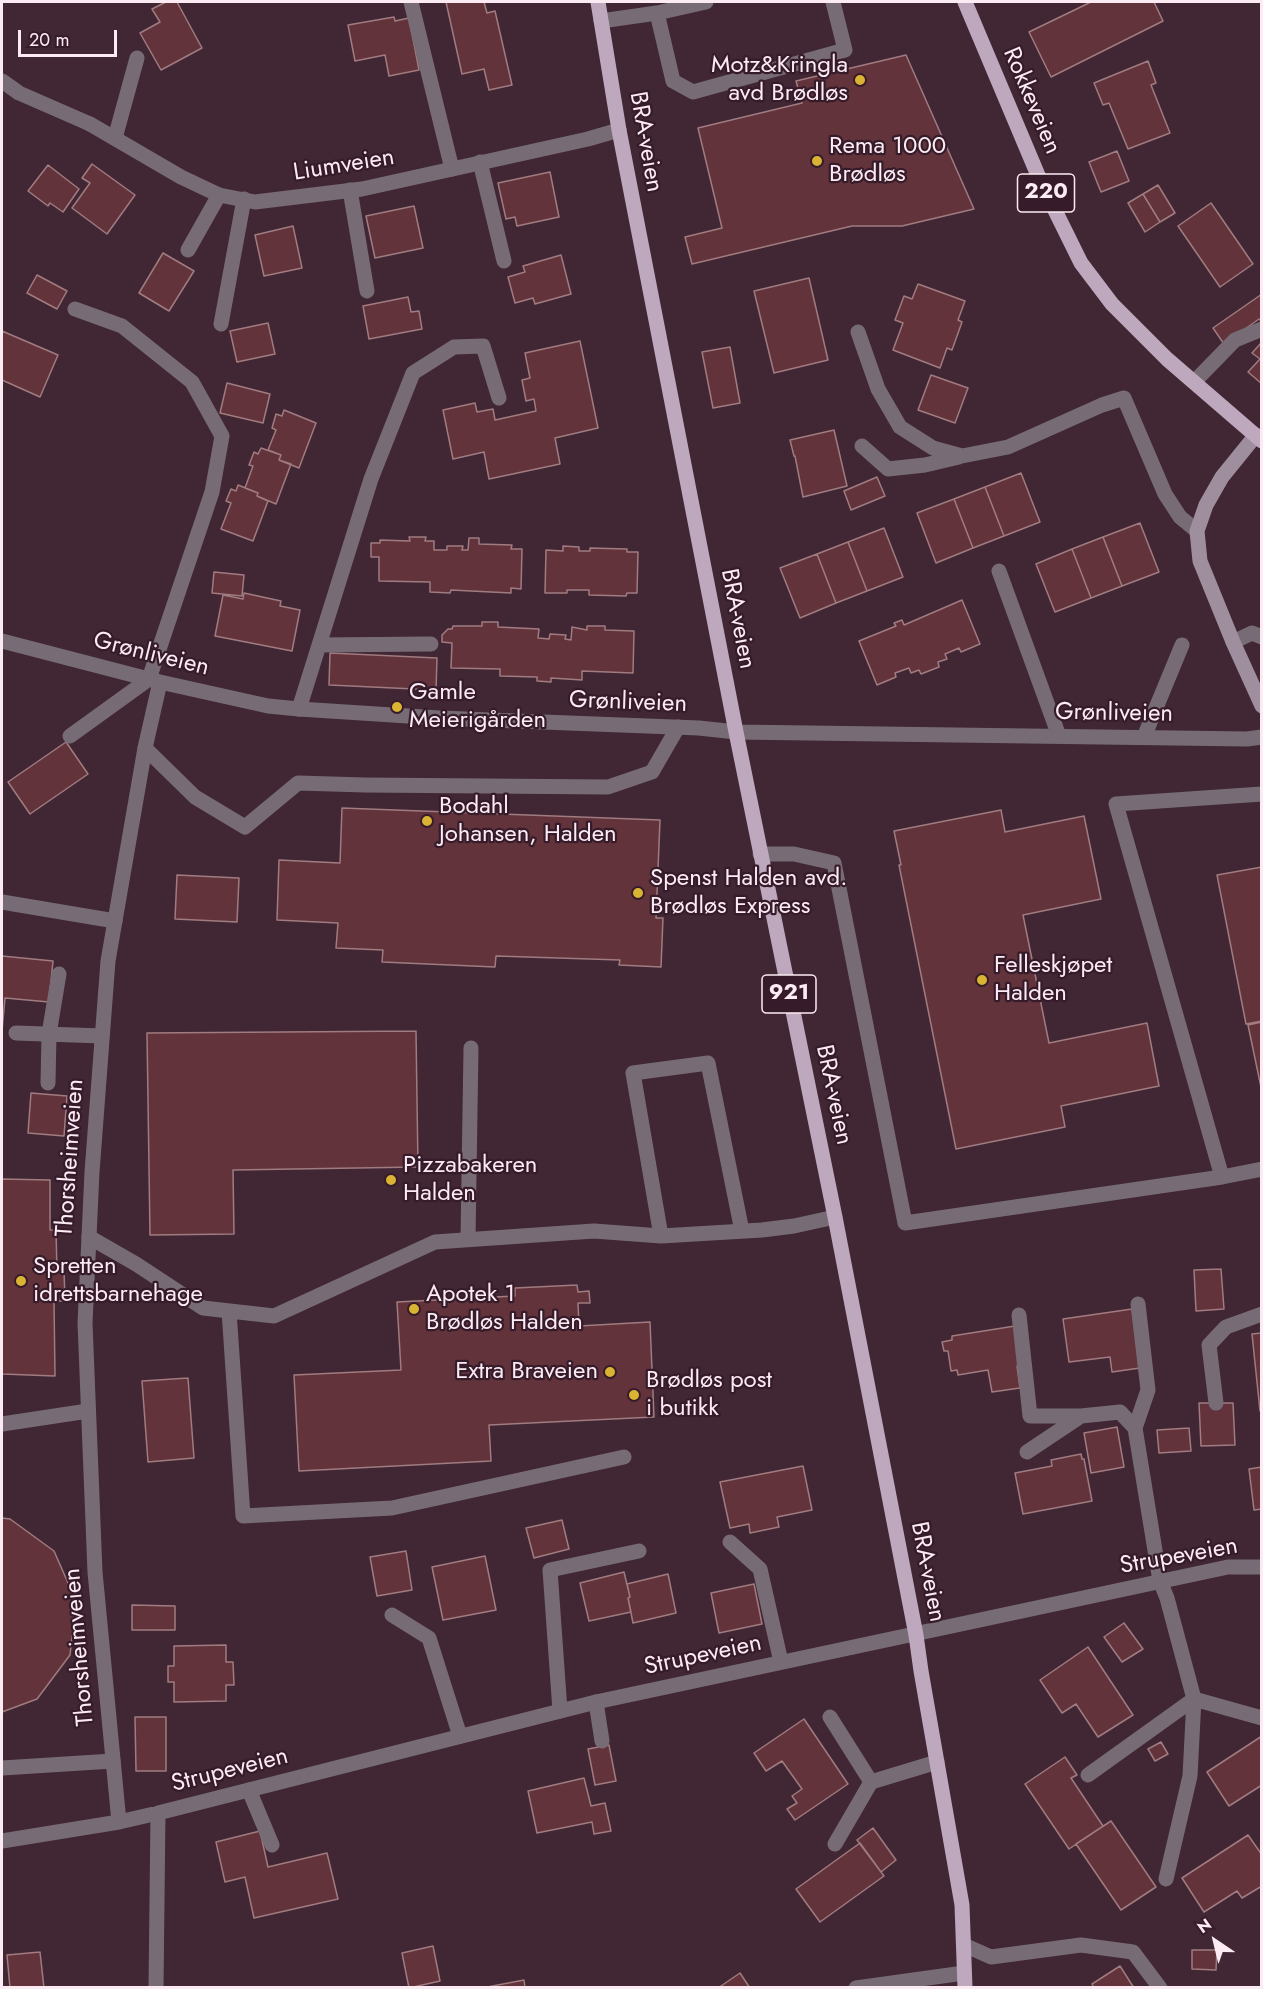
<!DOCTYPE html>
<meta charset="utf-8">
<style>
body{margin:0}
#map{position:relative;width:1263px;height:1989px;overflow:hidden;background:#412634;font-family:Jost,sans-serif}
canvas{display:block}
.frame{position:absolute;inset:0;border:3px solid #fdebf3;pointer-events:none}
.north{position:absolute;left:1185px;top:1911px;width:60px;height:60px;-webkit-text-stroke:4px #361c2a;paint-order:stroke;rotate:325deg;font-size:16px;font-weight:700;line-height:24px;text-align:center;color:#fdebf3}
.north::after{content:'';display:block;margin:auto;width:21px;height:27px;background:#fdebf3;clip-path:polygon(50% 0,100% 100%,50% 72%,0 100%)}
.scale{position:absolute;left:18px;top:30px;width:99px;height:27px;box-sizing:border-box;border:3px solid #fdebf3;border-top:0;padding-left:8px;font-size:18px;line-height:21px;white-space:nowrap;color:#fdebf3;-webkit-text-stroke:4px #361c2a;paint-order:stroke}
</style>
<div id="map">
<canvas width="1263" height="1989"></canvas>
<div class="frame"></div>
<div class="north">N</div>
<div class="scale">20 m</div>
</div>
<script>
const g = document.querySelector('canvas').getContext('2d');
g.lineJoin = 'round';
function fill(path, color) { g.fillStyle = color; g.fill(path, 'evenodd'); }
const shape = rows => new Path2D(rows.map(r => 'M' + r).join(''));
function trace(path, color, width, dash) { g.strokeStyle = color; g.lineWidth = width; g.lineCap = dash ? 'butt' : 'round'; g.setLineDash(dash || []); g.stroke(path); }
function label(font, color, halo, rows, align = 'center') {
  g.font = font + ' Jost,sans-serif'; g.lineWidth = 4.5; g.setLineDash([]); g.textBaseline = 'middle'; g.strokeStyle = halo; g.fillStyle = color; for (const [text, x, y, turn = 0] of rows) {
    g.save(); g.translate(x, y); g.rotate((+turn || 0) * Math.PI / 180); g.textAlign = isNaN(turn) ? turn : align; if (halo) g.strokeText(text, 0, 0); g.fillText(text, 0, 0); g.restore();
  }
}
const building = shape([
 [166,2,177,2,202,48,161,70,140,33,160,22,152,9,166,2],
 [446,2,484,2,487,13,495,11,512,85,489,90,484,69,462,74,446,2],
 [1091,2,1154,2,1163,21,1051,77,1029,32,1091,2],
 [394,17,395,21,409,18,419,70,389,76,385,55,355,61,348,25,394,17],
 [906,55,974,209,902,226,852,226,692,264,685,237,722,228,698,128,802,103,796,81,906,55],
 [1148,61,1156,83,1151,85,1170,133,1128,149,1109,103,1103,105,1094,83,1148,61],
 [1117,151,1129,181,1101,192,1089,162,1117,151],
 [92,164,135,195,107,234,72,208,90,183,82,178,92,164],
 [48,165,79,189,63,212,50,203,48,206,28,191,48,165],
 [550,172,559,217,517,226,515,217,506,219,498,183,550,172],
 [1158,185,1175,213,1160,222,1143,194,1158,185],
 [1143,194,1160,222,1145,232,1128,203,1143,194],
 [1211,203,1253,264,1220,287,1178,226,1211,203],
 [414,206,423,248,375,258,366,216,414,206],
 [293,226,302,268,264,276,255,235,293,226],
 [163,253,194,271,169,311,139,293,163,253],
 [561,255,571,294,535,304,533,298,515,303,508,277,525,272,523,266,561,255],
 [37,275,67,291,57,309,27,293,37,275],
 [809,278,828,360,774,373,754,291,809,278],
 [918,284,965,301,958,320,962,322,952,350,947,348,940,368,893,350,903,323,895,320,904,296,912,299,918,284],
 [1262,294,1262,322,1259,319,1224,344,1213,328,1262,294],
 [408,297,411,312,419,311,422,329,369,339,363,306,408,297],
 [268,323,275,354,237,362,230,331,268,323],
 [2,331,58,355,40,397,2,380,2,331],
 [580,341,598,428,555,438,560,464,489,479,484,452,453,459,443,410,475,403,477,412,493,409,495,420,536,411,534,399,526,401,522,380,530,378,525,353,580,341],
 [1262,342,1262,384,1248,372,1260,359,1252,353,1262,342],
 [730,347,740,403,713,408,702,352,730,347],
 [931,375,968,388,955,423,918,410,931,375],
 [227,383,270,394,263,423,220,413,227,383],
 [284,410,316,423,299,468,279,460,281,455,268,450,276,430,272,428,276,414,282,416,284,410],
 [834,430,847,486,803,497,795,456,794,456,790,440,834,430],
 [261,448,281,455,279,460,291,464,276,504,257,496,258,493,245,488,253,466,249,465,254,452,258,454,261,448],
 [1021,473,1040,522,1004,536,985,487,1021,473],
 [877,477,885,496,851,510,844,491,877,477],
 [238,485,258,493,257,496,268,501,253,541,221,529,231,503,226,501,231,489,236,491,238,485],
 [985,487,1004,536,973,548,954,499,985,487],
 [954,499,973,548,936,563,917,513,954,499],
 [1140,523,1159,572,1122,586,1103,537,1140,523],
 [884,528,903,577,867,591,848,542,884,528],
 [409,537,426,537,425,541,434,541,434,550,447,550,447,546,463,546,462,550,468,550,469,538,479,538,479,544,512,545,511,549,522,549,521,589,511,588,511,593,451,590,450,593,430,592,430,582,379,581,379,557,371,557,371,543,380,543,380,540,410,541,409,537],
 [1103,537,1122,586,1091,598,1072,549,1103,537],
 [848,542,867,591,836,603,817,554,848,542],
 [563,546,579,547,579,551,590,551,590,548,627,549,627,552,638,552,637,593,627,593,626,596,589,595,589,590,567,590,567,593,545,593,546,550,563,551,563,546],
 [1072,549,1091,598,1055,612,1036,564,1072,549],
 [817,554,836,603,800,618,780,568,817,554],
 [214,572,244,575,242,596,212,593,214,572],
 [244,593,281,601,280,606,300,610,292,651,215,636,223,595,243,599,244,593],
 [962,600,980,644,961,652,959,648,945,654,947,659,938,662,939,667,921,674,919,670,911,673,909,668,895,673,896,677,877,685,859,641,896,626,894,623,902,620,904,625,962,600],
 [482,622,498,622,498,627,539,629,538,638,549,639,550,634,566,635,565,639,571,640,572,627,587,630,587,626,605,626,605,630,634,631,633,673,582,671,582,680,551,678,551,682,537,681,537,677,500,676,500,669,451,668,452,643,442,642,442,635,448,629,452,629,453,626,482,626,482,622],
 [330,653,437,658,436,690,329,685,330,653],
 [66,742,88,774,30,814,8,782,66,742],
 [342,808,660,820,656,918,663,918,661,967,619,965,620,960,496,956,495,967,382,962,383,950,336,948,338,923,277,920,279,860,340,863,342,808],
 [1001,810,1005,832,1084,816,1101,899,1023,915,1049,1043,1147,1023,1159,1086,1061,1106,1065,1127,956,1149,899,865,901,865,894,831,1001,810],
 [1262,867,1262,1021,1246,1024,1217,875,1262,867],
 [177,875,239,878,237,922,175,919,177,875],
 [2,956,53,961,49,1002,5,998,2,1031,2,956],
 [1262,1022,1262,1092,1248,1025,1262,1022],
 [416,1031,418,1167,233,1170,234,1234,150,1235,147,1033,416,1031],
 [31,1093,67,1096,64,1136,28,1133,31,1093],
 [2,1179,50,1180,50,1230,56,1230,57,1271,64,1270,65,1301,54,1301,55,1376,2,1374,2,1179],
 [1221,1269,1224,1309,1196,1311,1194,1270,1221,1269],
 [577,1285,578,1292,589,1291,590,1303,578,1303,579,1326,650,1322,654,1417,489,1425,491,1461,299,1471,294,1375,401,1370,397,1302,515,1296,515,1288,577,1285],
 [1132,1309,1140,1368,1112,1372,1110,1357,1069,1362,1063,1319,1132,1309],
 [1015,1326,1021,1366,1017,1366,1020,1388,992,1392,988,1370,958,1375,957,1370,951,1371,948,1351,944,1351,942,1342,952,1340,952,1336,1015,1326],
 [1262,1333,1262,1411,1260,1411,1252,1334,1262,1333],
 [188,1378,194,1458,148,1462,142,1381,188,1378],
 [1199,1403,1233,1403,1235,1445,1201,1446,1199,1403],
 [1117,1427,1124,1467,1091,1473,1084,1433,1117,1427],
 [1189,1428,1191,1451,1159,1453,1157,1430,1189,1428],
 [1081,1454,1082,1459,1084,1459,1092,1501,1023,1514,1015,1473,1052,1466,1051,1460,1081,1454],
 [803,1466,812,1510,777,1517,779,1527,750,1533,749,1524,730,1528,720,1482,803,1466],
 [1262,1467,1262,1509,1254,1510,1249,1469,1262,1467],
 [2,1518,10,1519,54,1551,76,1601,70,1655,37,1699,2,1712,2,1518],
 [562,1520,569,1549,534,1558,526,1528,562,1520],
 [406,1551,412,1590,377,1596,370,1557,406,1551],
 [485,1556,496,1610,443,1620,432,1567,485,1556],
 [624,1572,630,1597,628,1598,631,1612,589,1621,580,1583,624,1572],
 [668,1574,676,1613,633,1623,628,1598,630,1597,627,1584,668,1574],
 [754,1584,762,1624,719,1633,711,1593,754,1584],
 [132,1605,175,1606,175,1630,132,1630,132,1605],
 [1124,1623,1143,1649,1122,1662,1104,1637,1124,1623],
 [226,1645,226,1662,233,1662,234,1685,226,1685,226,1701,174,1702,174,1682,168,1682,168,1666,174,1666,174,1646,226,1645],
 [1088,1647,1133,1715,1098,1737,1076,1704,1062,1713,1040,1680,1088,1647],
 [135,1717,166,1717,166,1771,136,1771,135,1717],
 [804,1719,848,1784,795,1820,787,1809,797,1803,792,1796,802,1789,782,1761,766,1771,754,1753,804,1719],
 [1262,1736,1262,1785,1229,1806,1207,1772,1262,1736],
 [1161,1742,1168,1754,1155,1761,1148,1749,1161,1742],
 [609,1745,616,1781,595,1785,588,1749,609,1745],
 [1065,1757,1077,1775,1071,1778,1103,1826,1069,1849,1025,1784,1065,1757],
 [584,1778,591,1806,605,1803,611,1831,594,1834,592,1822,537,1833,528,1791,584,1778],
 [1111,1821,1156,1887,1121,1910,1076,1844,1111,1821],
 [873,1828,896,1860,881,1872,857,1840,873,1828],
 [260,1831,268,1867,327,1853,338,1899,254,1918,245,1877,225,1882,216,1842,260,1831],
 [1248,1835,1262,1855,1262,1886,1242,1898,1237,1891,1204,1912,1182,1878,1248,1835],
 [860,1843,884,1876,820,1922,796,1889,860,1843],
 [433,1946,440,1981,409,1988,402,1953,433,1946],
 [1192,1950,1217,1950,1216,1970,1192,1969,1192,1950],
 [40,1952,44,1988,10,1988,7,1955,40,1952],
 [1120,1966,1134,1988,1094,1988,1092,1984,1120,1966],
 [740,1973,750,1988,718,1988,740,1973],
 [524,1980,525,1988,482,1988,524,1980]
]);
fill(building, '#63333c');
trace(building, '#a07c81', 1.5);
trace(shape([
 [411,2,452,169],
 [657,13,673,81,693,92,845,50,833,2],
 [601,21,657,13,706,2],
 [2,81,19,93,90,124],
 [115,138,137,58],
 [480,162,504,261],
 [350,190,367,291],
 [188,250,219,195],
 [221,324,244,199],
 [858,332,878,389,900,427,933,448,962,456,1008,447,1102,405,1124,398,1165,494,1180,517,1197,531],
 [1195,381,1235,340,1262,329],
 [862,446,888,469,925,465,959,457],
 [999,571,1059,736],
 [1233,642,1252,633,1262,637],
 [319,645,431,644],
 [299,709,371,479,413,373,454,347,483,346,499,398],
 [70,736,149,679,212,492,222,436,192,382,122,326,75,309],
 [1144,737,1182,645],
 [145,748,195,797,245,827,298,783,365,785,608,787,652,772,678,727],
 [760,854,794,854,834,863,905,1223,1222,1177,1262,1169],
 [2,902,115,921],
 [16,1033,102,1036],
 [48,1083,49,1034,59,974],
 [1222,1177,1116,804,1262,794],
 [661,1236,633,1073,708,1063,742,1231],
 [89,1237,136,1264,203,1308,274,1316,435,1242,594,1231,661,1236,762,1230,794,1226,835,1217],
 [468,1239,471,1048],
 [229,1311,243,1516,392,1508,624,1457],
 [1019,1315,1030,1416,1081,1416],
 [1216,1403,1209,1345,1226,1327,1262,1314],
 [2,1424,88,1411],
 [1135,1428,1148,1390,1138,1304],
 [1027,1452,1081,1416,1120,1412,1135,1428,1160,1581,1167,1598,1194,1699,1190,1776,1166,1879],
 [730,1542,760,1569,781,1662],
 [392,1615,429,1638,460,1736],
 [596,1702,602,1741],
 [560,1711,550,1570,639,1551],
 [830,1717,871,1782,937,1762],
 [2,1768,113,1761],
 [1088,1775,1194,1699,1262,1718],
 [249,1790,272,1845],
 [835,1844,871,1782],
 [964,1945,991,1957,1081,1945,1133,1952,1160,1988],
 [856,1988,964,1973]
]), '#776c76', 15);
trace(shape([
 [90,124,181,177,219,195,255,202,362,189,588,139,619,130],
 [2,641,160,682,268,706,299,709,439,718,699,728,736,732,1247,739,1262,737],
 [119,1822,95,1572,85,1323,92,1172,108,961,145,748,160,682],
 [2,1841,119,1822,158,1813,596,1702,1228,1567,1262,1567],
 [156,1988,158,1813]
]), '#776c76', 15);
trace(shape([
 [1256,435,1222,477,1206,505,1197,531,1200,561,1233,642,1262,706]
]), '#9f8e9e', 15);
trace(shape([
 [598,2,619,130,736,732,835,1217,916,1635,921,1671,962,1905,965,1988],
 [965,2,1040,180,1081,263,1112,304,1167,359,1262,441]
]), '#bea8bd', 15);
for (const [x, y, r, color] of [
 [860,80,6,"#dab333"],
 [817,161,6,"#dab333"],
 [397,707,6,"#dab333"],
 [427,821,6,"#dab333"],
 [638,893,6,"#dab333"],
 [982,980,6,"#dab333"],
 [391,1180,6,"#dab333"],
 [21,1281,6,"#dab333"],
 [414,1309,6,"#dab333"],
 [610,1372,6,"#dab333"],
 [634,1395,6,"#dab333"]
]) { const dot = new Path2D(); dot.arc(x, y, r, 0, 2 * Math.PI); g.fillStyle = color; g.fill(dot); trace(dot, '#361c2a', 2); }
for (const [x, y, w] of [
 [1046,193,57],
 [789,994,54]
]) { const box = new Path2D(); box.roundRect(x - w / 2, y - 19, w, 38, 4.5); g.fillStyle = '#361c2a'; g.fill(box); trace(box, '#fdebf3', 1.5); }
label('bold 22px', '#fdebf3', null, [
 ["220",1046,193],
 ["921",789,994]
]);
label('24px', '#fdebf3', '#361c2a', [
 ["Motz&Kringla",848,66,"right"],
 ["avd Brødløs",848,94,"right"],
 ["Rema 1000",829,147],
 ["Brødløs",829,175],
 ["Gamle",409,693],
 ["Meierigården",409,721],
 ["Bodahl",439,807],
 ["Johansen, Halden",439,835],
 ["Spenst Halden avd.",650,879],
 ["Brødløs Express",650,907],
 ["Felleskjøpet",994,966],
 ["Halden",994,994],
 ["Pizzabakeren",403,1166],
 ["Halden",403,1194],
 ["Spretten",33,1267],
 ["idrettsbarnehage",33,1295],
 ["Apotek 1",426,1295],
 ["Brødløs Halden",426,1323],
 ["Extra Braveien",598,1372,"right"],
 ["Brødløs post",646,1381],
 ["i butikk",646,1409]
], 'left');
label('24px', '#fdebf3', '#361c2a', [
 ["Rokkeveien",1031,101,67],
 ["BRA-veien",645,142,80],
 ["Liumveien",344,166,-9],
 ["BRA-veien",737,619,79],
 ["Grønliveien",151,655,14],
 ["Grønliveien",628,703,2],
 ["Grønliveien",1114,714,1],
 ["BRA-veien",833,1095,78],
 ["Thorsheimveien",71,1158,-86],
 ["Strupeveien",1179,1557,-10],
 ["BRA-veien",927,1572,79],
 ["Thorsheimveien",80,1647,-95],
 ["Strupeveien",703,1656,-12],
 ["Strupeveien",230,1771,-14]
]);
</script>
